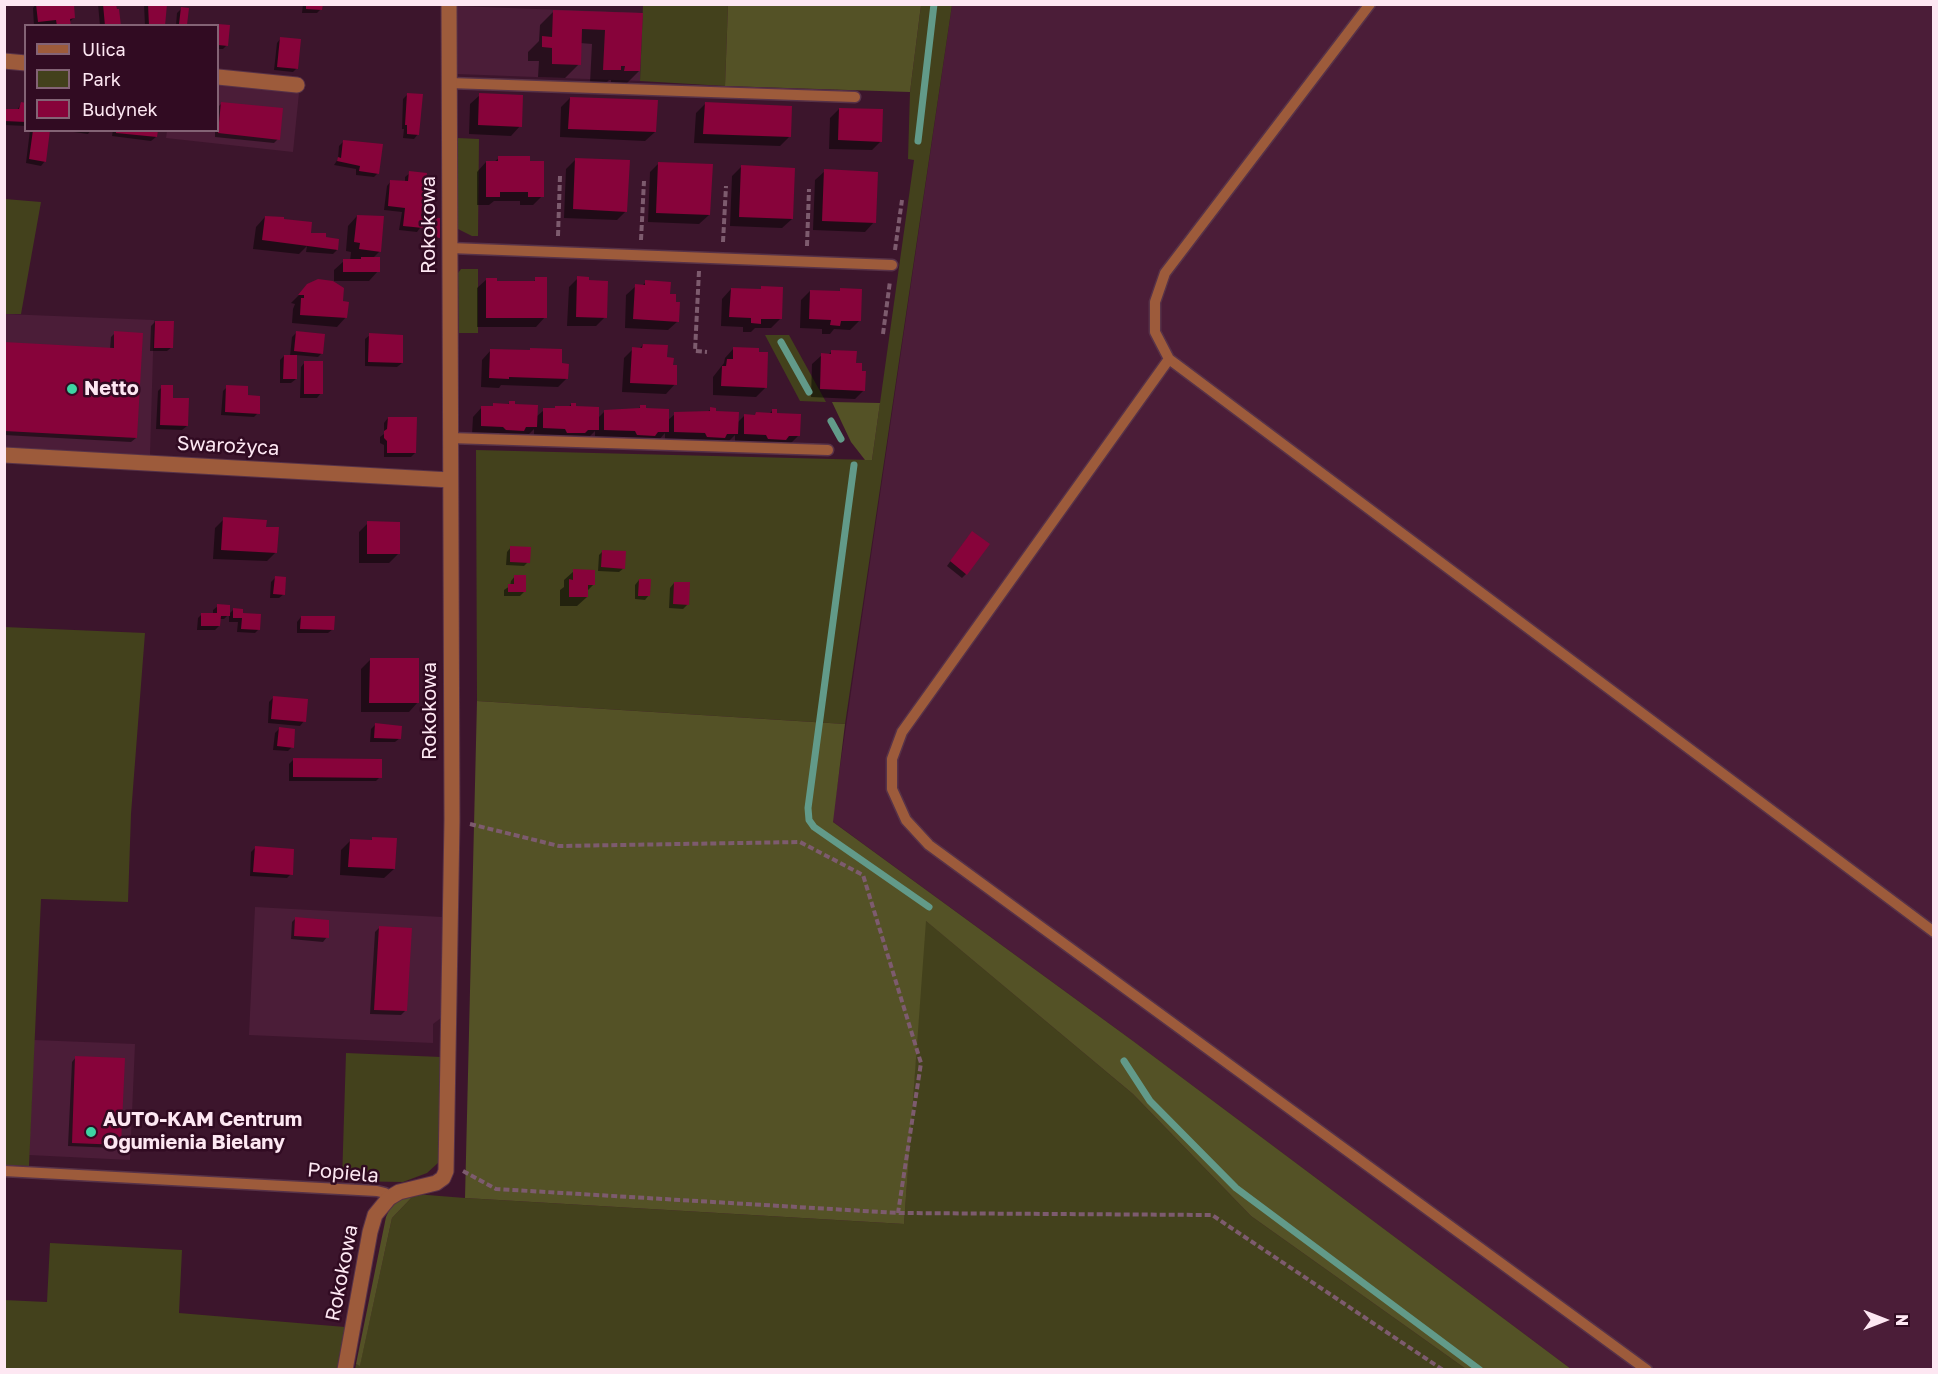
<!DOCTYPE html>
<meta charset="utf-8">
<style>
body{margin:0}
#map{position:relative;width:1938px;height:1374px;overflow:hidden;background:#3c152c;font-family:"Golos Text",sans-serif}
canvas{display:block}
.frame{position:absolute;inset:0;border:6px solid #fde7f2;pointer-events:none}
.legend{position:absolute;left:24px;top:24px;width:195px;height:108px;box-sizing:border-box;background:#310b22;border:2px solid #836375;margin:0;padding:8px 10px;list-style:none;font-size:18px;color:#fde7f2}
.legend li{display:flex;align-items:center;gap:12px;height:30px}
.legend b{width:30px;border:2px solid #836375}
.north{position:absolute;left:1854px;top:1290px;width:60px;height:60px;-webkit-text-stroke:4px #310b22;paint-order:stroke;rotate:90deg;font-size:16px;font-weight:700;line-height:24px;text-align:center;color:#fde7f2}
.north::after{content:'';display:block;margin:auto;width:21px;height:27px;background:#fde7f2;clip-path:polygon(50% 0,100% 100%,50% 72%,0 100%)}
</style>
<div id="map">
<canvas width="1938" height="1374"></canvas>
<div class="frame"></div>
<ul class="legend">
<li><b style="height:8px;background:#9d5b3b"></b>Ulica</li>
<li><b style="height:16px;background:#43411c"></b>Park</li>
<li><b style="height:16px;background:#87033a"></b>Budynek</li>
</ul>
<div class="north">N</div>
</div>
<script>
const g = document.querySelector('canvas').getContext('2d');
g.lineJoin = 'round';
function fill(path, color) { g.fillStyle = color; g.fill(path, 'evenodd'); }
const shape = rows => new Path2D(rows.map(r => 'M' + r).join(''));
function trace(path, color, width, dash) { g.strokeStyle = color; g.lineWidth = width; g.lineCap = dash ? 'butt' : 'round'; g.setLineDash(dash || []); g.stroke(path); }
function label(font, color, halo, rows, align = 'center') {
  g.font = font + ' "Golos Text",sans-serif'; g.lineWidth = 5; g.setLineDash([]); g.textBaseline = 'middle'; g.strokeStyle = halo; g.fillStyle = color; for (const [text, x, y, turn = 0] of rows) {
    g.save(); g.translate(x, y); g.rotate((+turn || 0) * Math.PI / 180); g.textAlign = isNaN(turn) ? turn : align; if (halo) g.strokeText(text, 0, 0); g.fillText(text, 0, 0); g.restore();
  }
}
fill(shape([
 [952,5,1933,5,1933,1369,1571,1369,1133,1041,832,821],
 [457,6,643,13,640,81,457,74],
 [218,83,299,93,293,152,166,138,167,131,218,130],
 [5,314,154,320,150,455,5,448],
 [255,907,442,917,441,1018,433,1024,433,1043,249,1035],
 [34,1040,135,1044,130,1160,29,1155]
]), '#4b1d38');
fill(shape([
 [643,5,728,5,725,86,640,81],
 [921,5,952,5,845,724,477,701,476,450,872,460,914,160,908,159,910,92],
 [457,138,479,139,478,236,472,236,458,229],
 [5,199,41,202,21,314,5,314],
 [461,269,478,269,478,333,459,333,458,273],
 [765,335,789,335,826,402,800,401],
 [4,627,145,633,131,814,128,902,41,899,29,1166,4,1165],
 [925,920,1133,1094,1251,1216,1466,1369,355,1370,356,1364,360,1365,392,1218,415,1194,465,1198,904,1224],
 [346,1053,441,1057,439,1162,427,1173,403,1182,342,1181],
 [50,1243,182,1250,179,1313,345,1327,337,1369,5,1369,4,1300,47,1302]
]), '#43411c');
fill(shape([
 [728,5,921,5,910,92,725,86],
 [832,402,880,403,872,460,865,460,851,442],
 [477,701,845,724,833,822,1133,1041,1571,1369,1466,1369,1251,1216,1133,1094,926,921,904,1224,465,1198],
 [415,1194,392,1218,360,1366,356,1364,386,1217,391,1206,400,1198]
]), '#545226');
fill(shape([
 [36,4,74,18,69,22,69,26,34,26,33,8],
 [98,4,116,4,118,26,100,26],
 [144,4,165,4,164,26,145,26],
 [303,4,321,4,321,9,317,13,302,13],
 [182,8,186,24,176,26,177,13],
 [554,11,641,15,639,71,625,85,611,84,611,80,609,80,605,84,590,83,592,44,580,43,579,64,565,78,538,77,539,61,528,61,528,52,539,41,540,25],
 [217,25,229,26,227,45,223,49,218,49],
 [281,38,297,68,293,72,274,70,277,43],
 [407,95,418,134,414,139,403,138,404,129,402,129,403,99],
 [480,95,520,126,511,136,469,134,470,104],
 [570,98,655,132,645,141,560,137,561,107],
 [222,103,278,139,274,143,215,137,215,130,218,130,218,107],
 [21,104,26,105,26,126,4,125,4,109,17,110],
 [705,104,789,137,780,146,694,143,696,113],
 [839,109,881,141,872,150,829,149,830,118],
 [30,130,49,130,45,161,41,166,26,163],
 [59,130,91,130,88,134],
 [113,130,156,130,156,137,151,141,112,136],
 [343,142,378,173,374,177,356,175,356,169,334,165,338,159,339,146],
 [499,158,542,196,533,205,520,205,520,201,494,201,489,205,477,205,477,172,486,162,494,162],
 [576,159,626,211,617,220,564,218,566,169],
 [659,163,709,215,699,224,648,222,650,172],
 [741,167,792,219,782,228,730,226,732,176],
 [825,171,874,222,865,232,813,230,815,180],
 [410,173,420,218,439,220,438,237,434,241,426,241,427,225,422,225,417,232,399,230,402,212,384,210,387,186,391,181,405,183,405,177],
 [357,216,380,251,372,259,378,271,369,281,334,281,334,270,344,261,350,261,351,252,346,251,348,226],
 [265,217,282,220,310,234,324,239,337,250,333,254,306,252,307,246,299,254,253,249,256,227],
 [578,278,606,316,596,326,567,326,569,287],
 [487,279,495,282,533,282,536,279,545,317,536,327,477,327,477,288],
 [646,282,668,296,678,321,668,330,625,328,626,295,636,286,642,286],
 [311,283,341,303,346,317,337,327,292,323,293,309,295,304,291,303],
 [762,288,780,319,771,328,755,328,751,332,743,332,743,327,721,326,722,299,731,289,759,291],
 [841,290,859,321,850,330,834,329,830,334,822,334,822,329,800,328,801,300,810,291,838,292],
 [155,322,172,347,167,351,150,351,151,326],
 [115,333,136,438,131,442,4,435,4,344,110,349,111,337],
 [296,333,322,353,318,357,296,355,296,379,291,383,280,383,280,360,284,356,290,356,292,337],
 [370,335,402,363,397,367,365,366,365,339],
 [643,345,666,359,675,384,666,394,622,392,624,358,633,349,639,349],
 [734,348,766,387,756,397,713,395,713,377,724,363,725,358],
 [491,350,560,365,567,378,558,387,501,385,499,388,481,387,482,360],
 [832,351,854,365,864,390,855,399,811,397,812,364,822,355,828,355],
 [305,362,321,393,317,398,300,398,301,367],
 [162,387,187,426,182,430,156,429,158,391],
 [227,387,246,397,258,413,254,417,221,415,223,391],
 [510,402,513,406,536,417,544,410,568,408,571,404,597,419,605,411,637,410,641,406,667,421,675,414,707,412,711,409,714,412,737,423,744,416,769,414,772,411,798,436,789,445,735,443,735,435,727,443,665,441,665,433,658,441,595,439,595,431,588,438,534,437,534,429,527,436,472,435,473,417,482,407,491,408,494,405,507,405],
 [388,418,415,453,411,457,384,457,384,445,380,443,380,437,384,434,384,423],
 [224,519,265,528,276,552,267,561,213,559,215,528],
 [368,523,398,554,389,563,359,563,359,532],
 [968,537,966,574,962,578,947,566],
 [511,547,528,562,524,566,506,565,507,552],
 [603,551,624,568,619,572,598,571,599,555],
 [574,571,594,584,587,591,587,597,577,606,560,606,560,590,564,587,564,580],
 [515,576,524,592,520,596,504,596,504,590,510,586,511,581],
 [275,578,284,594,279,598,270,598,271,582],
 [639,580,649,595,645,600,635,599,635,585],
 [674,583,688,604,683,609,669,608,670,588],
 [218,606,228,615,233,610,242,614,259,629,255,633,237,632,238,622,229,622,229,614,224,619,219,619,219,626,215,630,197,630,198,618,202,614,213,614,213,610],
 [301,617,333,629,328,633,297,633,297,622],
 [370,660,418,702,409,712,361,712,361,669],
 [273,698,304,721,300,726,268,723,269,702],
 [375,725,400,738,395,742,370,742,371,729],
 [279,729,292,747,288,751,273,750,275,733],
 [294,759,380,777,376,781,289,781,289,764],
 [373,838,394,869,384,878,340,875,341,850,350,841,370,842],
 [255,848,291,874,287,878,250,876,251,852],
 [296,918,327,937,323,942,291,939,292,922],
 [379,928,405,1011,401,1015,370,1014,375,932],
 [76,1057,120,1144,115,1148,68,1146,72,1062]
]), '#0007');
trace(shape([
 [918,141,934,4],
 [781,342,809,392],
 [831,421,841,439],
 [854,465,808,808,809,820,814,827,929,907],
 [1124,1061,1150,1101,1236,1188,1480,1370]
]), '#629a89', 7);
fill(shape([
 [36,4,74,4,75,18,70,19,71,26,57,26,56,20,38,22],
 [103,4,116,4,117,9,119,9,121,26,105,26],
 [148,4,167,4,165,26,149,26],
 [306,4,323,4,322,10,306,9],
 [181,7,189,8,187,25,179,24],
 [553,10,643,13,640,71,624,71,625,66,621,66,621,70,603,70,605,30,582,29,581,65,552,64,552,48,542,47,542,36,552,37],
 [218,24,230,25,228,46,218,45],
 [280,37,301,39,298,69,277,67],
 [407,93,423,94,419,135,407,134,407,125,405,125],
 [479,93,523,95,522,127,478,125],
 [570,97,658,100,656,132,568,129],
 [21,102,26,103,26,122,4,121,4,109,19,109],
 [221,102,283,108,280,140,218,133],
 [705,102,792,106,791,137,703,134],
 [839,108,883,109,882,142,838,140],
 [33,130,50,130,46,162,29,159],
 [116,130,158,130,157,137,116,133],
 [343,140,383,144,379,174,359,171,360,166,337,161,338,157,341,158],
 [498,156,530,156,530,161,544,161,544,197,528,197,528,192,500,192,500,197,486,197,486,161,498,161],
 [575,158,630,160,627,212,573,209],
 [658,162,713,164,710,215,656,213],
 [741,165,795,168,793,219,739,217],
 [824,169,878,172,876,223,822,221],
 [409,171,427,173,421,216,440,218,440,238,430,237,431,222,423,221,423,228,403,226,405,208,388,206,390,180,408,181],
 [357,215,384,216,381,252,359,249,360,243,354,242],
 [265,216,284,217,284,219,312,222,311,233,326,233,326,237,339,239,338,250,262,240],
 [361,257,380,257,380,272,343,272,343,259,361,259],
 [577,276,589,277,589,280,608,281,607,318,576,317],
 [535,277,547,277,547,318,486,318,486,278,497,278,497,281,535,281],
 [318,279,333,281,344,288,343,301,349,302,347,318,300,315,301,298,304,298,304,295,298,295,307,284],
 [645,280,671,282,670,294,676,294,676,302,680,302,679,322,633,319,635,284,645,285],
 [761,286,783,287,782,319,761,319,761,324,751,323,751,318,729,317,731,288,761,289],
 [840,288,862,289,861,321,841,321,840,326,830,325,831,320,809,319,810,290,840,291],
 [155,321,174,321,173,348,154,348],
 [114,331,143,333,137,438,4,431,4,342,114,348],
 [296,331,325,334,323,354,294,351],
 [369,333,403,335,403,363,368,362],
 [643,344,668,345,667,357,674,358,673,365,677,365,677,385,630,383,632,347,642,348],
 [733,347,759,348,759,352,768,352,767,388,721,386,722,366,726,366,727,359,733,359],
 [530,348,562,349,562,363,569,364,568,379,509,377,509,379,489,378,490,349,530,350],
 [831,350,857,351,856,363,862,363,862,371,866,371,865,391,820,389,821,353,831,354],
 [284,355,297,355,297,379,283,379],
 [304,361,323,361,323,394,304,394],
 [161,385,173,385,173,398,189,398,188,426,160,425],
 [226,385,248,386,248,395,260,396,260,414,225,412],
 [509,401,515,401,515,404,538,405,537,427,526,427,524,431,506,430,503,427,481,426,481,406,493,406,493,403,509,404],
 [571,403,576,403,576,406,599,407,599,430,588,430,585,433,567,433,565,429,543,428,543,408,555,408,555,406,571,406],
 [640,405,646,405,646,408,669,409,669,432,658,432,655,436,637,435,635,431,604,430,604,410,640,408],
 [710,407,716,408,716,411,739,412,738,434,727,434,725,438,707,437,705,433,674,432,674,412,710,411],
 [772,409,777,409,777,413,801,414,800,436,789,436,786,440,768,439,766,435,744,434,744,414,755,415,756,412,772,413],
 [388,417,417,417,416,453,387,453,387,441,384,438,384,431,387,429],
 [223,517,267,520,266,527,279,527,277,553,221,550],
 [367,521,400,522,400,554,367,554],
 [972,531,990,544,967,575,950,561],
 [510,546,531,547,530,563,510,562],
 [602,550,626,551,625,569,601,567],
 [573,569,595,570,595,585,588,585,588,597,569,597,569,579,573,580],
 [514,575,526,575,526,592,508,592,508,584,514,584],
 [275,576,286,577,285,595,273,594],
 [639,579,651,579,650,596,638,596],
 [674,582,690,582,689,605,673,604],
 [217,604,230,605,230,616,221,616,220,626,201,626,201,613,217,613],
 [233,608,243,609,243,613,261,614,260,630,241,629,242,618,233,618],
 [301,616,335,616,334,630,300,629],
 [370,658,419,658,419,703,369,703],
 [273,696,308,699,306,722,271,719],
 [375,723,402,726,401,739,374,738],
 [279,727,295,729,294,748,277,746],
 [293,758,382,759,382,778,293,777],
 [372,837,397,838,395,869,348,867,350,839,372,840],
 [255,846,294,849,293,875,253,872],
 [295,917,329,920,329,938,294,936],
 [379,926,412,928,407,1011,374,1010],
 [75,1056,125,1058,121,1145,72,1143]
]), '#87033a');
const lane = shape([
 [1370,4,1165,273,1155,302,1155,332,1169,359,1934,932],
 [450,83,855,97],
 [450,248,892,265],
 [1169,359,902,732,892,759,892,789,906,820,929,845,1647,1370],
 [450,438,828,450],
 [4,1171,377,1191,385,1193,389,1198]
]);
const street = shape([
 [4,61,26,63],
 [218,77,297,85],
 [4,455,450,480],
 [345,1370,370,1232,375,1215,389,1198,399,1192,436,1183,443,1178,446,1171,452,820,449,4]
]);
trace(lane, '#573248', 13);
trace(street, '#573248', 17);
trace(shape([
 [558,236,560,176],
 [641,240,644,181],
 [723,242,726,186],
 [807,246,809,189],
 [895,250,902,200],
 [699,271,695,351,707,352],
 [883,334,890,281],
 [470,824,559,846,800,842,863,875,921,1063,898,1213],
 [463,1171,496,1189,898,1213,1212,1215,1443,1370]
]), '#7d5b6e', 4, [6, 3]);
trace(lane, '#9d5b3b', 10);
trace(street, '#9d5b3b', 15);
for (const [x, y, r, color] of [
 [72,389,6,"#3ed4a3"],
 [91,1132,6,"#3ed4a3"]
]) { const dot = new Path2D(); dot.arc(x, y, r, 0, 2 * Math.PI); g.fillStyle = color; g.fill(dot); trace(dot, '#310b22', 2); }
label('20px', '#fde7f2', '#310b22', [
 ["Rokokowa",429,225,-90],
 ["Swarożyca",228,446,3],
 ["Rokokowa",430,711,-90],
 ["Popiela",343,1173,5],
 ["Rokokowa",342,1273,-79]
]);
label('bold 20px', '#fde7f2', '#310b22', [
 ["Netto",84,389],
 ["AUTO-KAM Centrum",103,1120],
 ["Ogumienia Bielany",103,1143]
], 'left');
</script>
